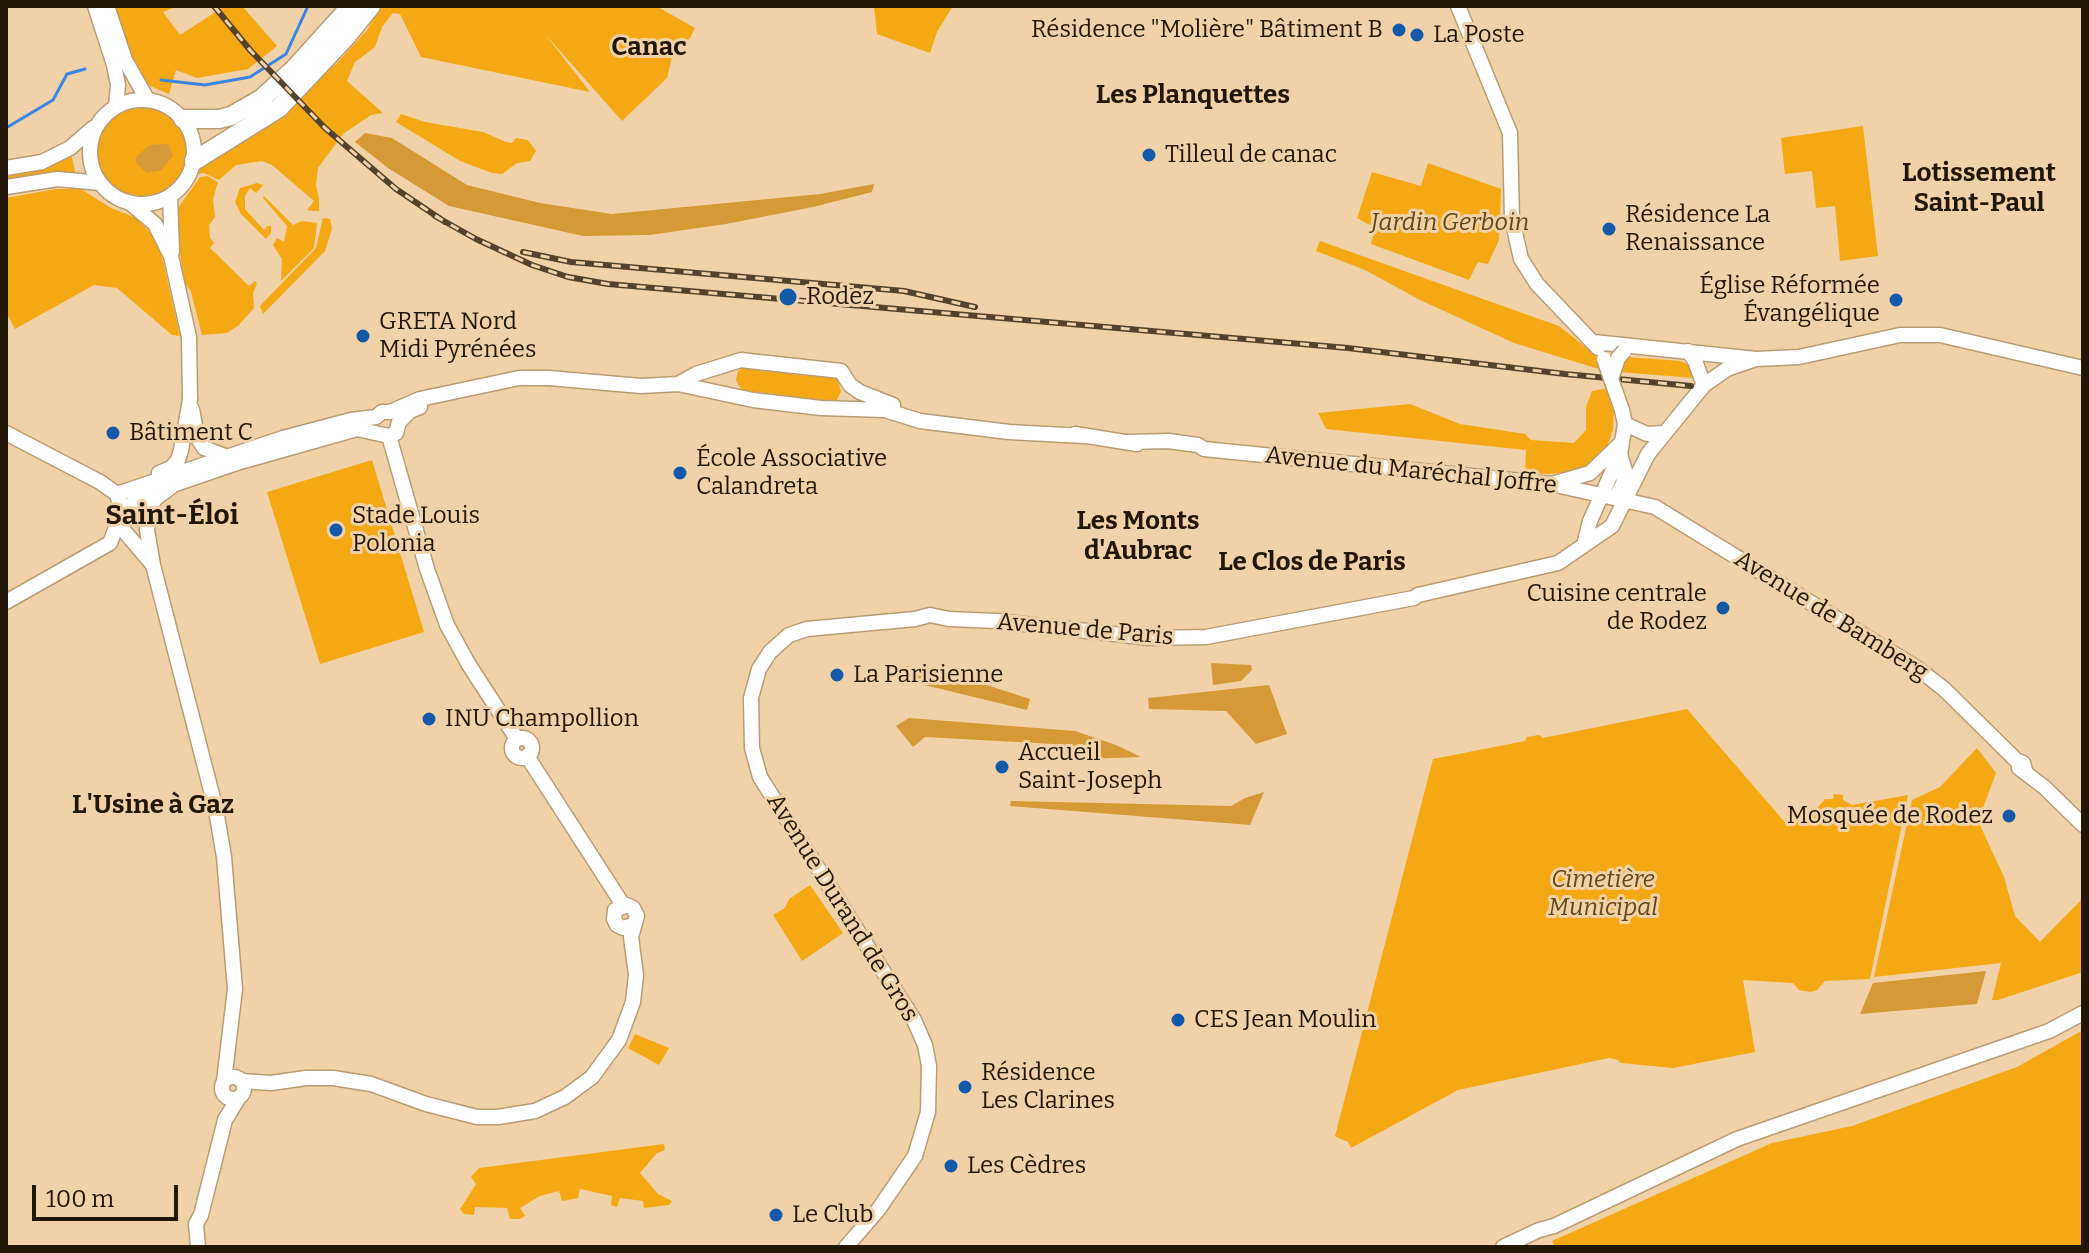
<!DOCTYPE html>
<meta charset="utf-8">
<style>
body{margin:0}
#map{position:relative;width:2089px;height:1253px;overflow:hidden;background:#f1d2a8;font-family:Bitter,serif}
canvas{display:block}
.frame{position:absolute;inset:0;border:8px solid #221707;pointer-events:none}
.scale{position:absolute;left:32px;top:1185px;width:146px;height:36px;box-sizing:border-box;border:4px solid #221707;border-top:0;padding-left:10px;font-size:24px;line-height:28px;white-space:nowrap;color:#221707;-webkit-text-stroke:6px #f1d2a8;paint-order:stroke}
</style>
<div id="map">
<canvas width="2089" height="1253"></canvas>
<div class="frame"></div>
<div class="scale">100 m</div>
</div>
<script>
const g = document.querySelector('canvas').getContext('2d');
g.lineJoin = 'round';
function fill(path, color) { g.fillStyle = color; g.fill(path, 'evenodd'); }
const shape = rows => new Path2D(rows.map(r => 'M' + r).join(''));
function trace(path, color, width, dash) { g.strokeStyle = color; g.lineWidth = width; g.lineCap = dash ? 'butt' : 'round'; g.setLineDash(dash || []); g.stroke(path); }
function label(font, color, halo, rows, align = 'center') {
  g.font = font + ' Bitter,serif'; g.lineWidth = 6; g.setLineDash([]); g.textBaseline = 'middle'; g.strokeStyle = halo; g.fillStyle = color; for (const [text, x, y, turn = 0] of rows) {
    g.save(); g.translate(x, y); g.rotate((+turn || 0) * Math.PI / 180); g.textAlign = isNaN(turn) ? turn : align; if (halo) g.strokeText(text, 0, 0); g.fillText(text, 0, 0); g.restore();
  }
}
fill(shape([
 [112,6,178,6,163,12,180,35,225,6,242,6,277,46,248,69,197,78,176,70,169,94,150,86,135,69],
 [315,6,656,6,695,28,690,38,672,57,667,78,622,121,545,34,590,92,421,57,400,14,393,13,382,27,375,47,355,62,347,81,383,113,371,115,343,134,318,168,316,185,319,199,319,211,313,211,307,210,314,201,272,165,262,161,236,165,219,180,204,173,197,174,206,161,336,64,367,30,377,12],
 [874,6,953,6,937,32,930,53,877,34],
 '97 151a45 45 0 1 1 90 0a45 45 0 1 1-90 0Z',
 [401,114,425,122,483,132,506,142,512,143,516,138,528,140,536,151,530,161,517,163,502,174,492,173,460,161,396,122],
 [1863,126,1878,256,1840,261,1835,206,1816,208,1812,171,1785,174,1781,138],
 [71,153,75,172,6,181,6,173],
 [1428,163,1501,189,1499,240,1488,264,1478,262,1469,280,1371,244,1375,228,1357,218,1372,172,1421,186],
 [207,176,218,182,213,199,215,217,209,225,210,238,214,243,210,248,249,286,255,281,257,284,253,293,254,308,239,325,227,333,202,335,191,292,184,281,175,216,178,208,200,177],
 [257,183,263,185,256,193,250,188,245,196,245,209,264,230,267,226,271,226,271,233,266,239,241,214,235,202,240,188],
 [56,189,81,189,111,208,136,218,154,236,161,252,180,336,172,335,117,288,94,285,15,329,6,312,6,198],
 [264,196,293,225,302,221,317,223,314,248,281,281,282,259,273,245,277,238,284,242,287,226,263,198],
 [323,218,330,219,332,229,325,251,263,314,260,306,316,248],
 [1320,241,1559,326,1598,357,1602,370,1514,343,1420,300,1365,270,1316,251],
 [1627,357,1681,361,1691,367,1694,378,1619,372],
 [746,365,755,370,809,376,837,376,841,392,836,401,825,405,821,400,759,392,753,396,742,392,736,380,738,371],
 [1609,388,1614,403,1613,430,1608,444,1587,465,1571,472,1550,474,1525,473,1526,450,1326,429,1318,413,1410,404,1460,424,1525,434,1531,440,1574,443,1586,430,1586,407,1592,391],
 [372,460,424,632,320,664,267,492],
 [1687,709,1789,827,1789,822,1814,817,1817,808,1825,799,1833,799,1834,794,1843,795,1843,800,1852,805,1908,795,1870,979,1825,981,1817,990,1810,992,1799,990,1793,983,1743,980,1755,1052,1673,1068,1621,1063,1618,1060,1609,1058,1458,1090,1351,1148,1348,1142,1338,1138,1335,1136,1433,759,1525,741,1527,737,1539,735,1543,738],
 [1977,748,1996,773,1978,821,2004,877,2015,916,2040,942,2083,898,2083,972,1998,1000,1992,1000,2001,963,1874,977,1912,800,1940,787],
 [810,885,843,933,802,961,773,915,785,908,789,899],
 [2083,1030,2083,1247,1555,1247,1552,1241,1772,1143,1852,1126,2017,1067],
 [635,1034,669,1048,659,1065,628,1048],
 [664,1144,665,1150,657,1153,640,1173,658,1194,672,1201,669,1205,644,1208,643,1201,620,1198,617,1207,611,1205,612,1196,580,1189,578,1198,562,1201,559,1191,540,1196,520,1208,525,1216,520,1219,510,1219,507,1208,475,1207,474,1215,464,1214,460,1209,476,1184,471,1177,479,1168]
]), '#f4a813');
fill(shape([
 [365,133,392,138,467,185,540,203,612,214,820,194,874,184,872,192,813,207,726,224,650,235,583,236,449,206,388,168,355,142],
 [168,144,173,155,162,170,147,173,137,164,136,157,150,145],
 [1211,663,1251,665,1252,670,1241,681,1213,685],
 [906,666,943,671,1030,699,1027,710,900,679],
 [1269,685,1287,734,1256,744,1226,711,1149,709,1148,698],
 [909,718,1075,731,1116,745,1141,757,1058,760,1053,744,925,737,913,747,896,726],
 [1264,792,1250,825,1010,806,1011,801,1231,806,1245,798],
 [1986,971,1977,1004,1860,1014,1873,983]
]), '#d69937');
trace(shape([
 [161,80,205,85,250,77,286,54,308,6],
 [6,128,53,100,67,74,85,69]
]), '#3986e7', 3);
const secondary = shape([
 [95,6,114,65,118,85,116,106],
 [107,6,125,60,147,99],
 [1458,6,1510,133,1512,219,1521,259,1537,284,1598,348],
 [170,196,172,252],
 [130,203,155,224,171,256,189,337,190,400,181,450,178,460,171,468,159,473],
 [1594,342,1756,359,1799,357,1900,335,1940,335,2083,368],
 [1688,351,1695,361,1704,385],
 [678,384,696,374,741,360,749,361,841,371,850,385,860,392,893,405],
 [192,409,197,437,204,448,225,456],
 [1625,424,1647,434,1663,433],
 [6,433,100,482,117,494,119,501],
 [1075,434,1137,444],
 [389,436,427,569,447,625,469,665,517,739],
 [1128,442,1168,441,1198,445,1204,449,1551,484,1655,507,1917,668,1944,689,2017,761,2023,763,2025,770],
 [1555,483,1590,473,1621,443],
 [171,487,156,498,149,508,147,530,153,565,216,810,224,857,235,989,224,1081],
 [117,494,283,438,351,420,376,417,382,412,390,412,420,399,519,378,549,378,641,386,678,384,753,400,821,408,885,410,920,421,1009,432,1084,436],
 [1616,497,1623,484,1625,471,1620,454],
 [119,525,153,565],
 [1584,545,1590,521,1620,454,1625,424,1622,410],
 [6,602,110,543,122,512,141,496,240,462,357,429,389,436,396,433,399,422,410,411,420,407],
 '512 748a10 10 0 1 1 20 0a10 10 0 1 1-20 0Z',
 [527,756,623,905],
 [2019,768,2044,787,2083,825],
 '222 1088a11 11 0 1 1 22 0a11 11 0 1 1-22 0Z',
 [241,1081,271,1083,306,1078,333,1078,371,1084,426,1104,477,1117,498,1117,535,1111,565,1097,592,1077,619,1040,633,1002,636,975,631,937,637,916,633,908,627,905,615,910,614,919,617,925,623,928,633,925],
 [198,1247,196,1224,201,1215,225,1120,239,1097],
 [846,1247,878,1210,915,1156,928,1112,929,1066,925,1045,914,1020,760,777,752,748,751,698,759,669,770,652,789,635,807,629,915,619,930,615,949,619,997,621,1150,638,1206,637,1414,598,1418,595,1558,563,1612,526,1648,454,1704,385,1727,369,1756,359],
 [1503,1247,1539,1230,1554,1226,1737,1139,2049,1031,2083,1013]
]);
const primary = shape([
 '90 152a52 52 0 1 1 104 0a52 52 0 1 1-104 0Z',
 [6,168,42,162,70,148,93,128],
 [6,187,58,179,100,183]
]);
const highway = shape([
 [183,119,219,119,231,116,261,99,293,70,351,6],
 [194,161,279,108,346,37,371,6]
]);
trace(secondary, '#b99c73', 17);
trace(primary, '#b99c73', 17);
trace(highway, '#b99c73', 21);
trace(secondary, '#fff', 14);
trace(primary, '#fff', 14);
trace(highway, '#fff', 18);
const rail = shape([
 [214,6,250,50,325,128,396,189,445,222],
 [435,216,476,239,532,265,568,277,608,284,1348,348,1565,374,1691,386],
 [523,252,571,262,904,291,975,307]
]);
trace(rail, '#53432d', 6);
trace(rail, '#f1d2a8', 3, [9]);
const secondaryBridge = shape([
 [1604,359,1622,410],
 [1612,376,1618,358,1624,351]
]);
trace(secondaryBridge, '#b99c73', 17, []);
trace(secondaryBridge, '#fff', 14);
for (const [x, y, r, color] of [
 [1399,30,8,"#1459a9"],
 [1417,35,8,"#1459a9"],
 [1149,155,8,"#1459a9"],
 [1609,229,8,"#1459a9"],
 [788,297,10,"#1459a9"],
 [1896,300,8,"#1459a9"],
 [363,336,8,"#1459a9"],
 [113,433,8,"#1459a9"],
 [680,473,8,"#1459a9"],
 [336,530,8,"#1459a9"],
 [1723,608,8,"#1459a9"],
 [837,675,8,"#1459a9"],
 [429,719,8,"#1459a9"],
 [1002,767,8,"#1459a9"],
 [2009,816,8,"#1459a9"],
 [1178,1020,8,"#1459a9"],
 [965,1087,8,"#1459a9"],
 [951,1166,8,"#1459a9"],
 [776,1215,8,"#1459a9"]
]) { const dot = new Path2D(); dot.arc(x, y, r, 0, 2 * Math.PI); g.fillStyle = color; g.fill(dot); trace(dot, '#f1d2a8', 3); }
label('24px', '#221707', '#f1d2a8', [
 ["Résidence \"Molière\" Bâtiment B",1383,30,"right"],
 ["La Poste",1433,35],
 ["Tilleul de canac",1165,155],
 ["Résidence La",1625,215],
 ["Renaissance",1625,243],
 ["Église Réformée",1880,286,"right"],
 ["Évangélique",1880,314,"right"],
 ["Rodez",806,297],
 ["GRETA Nord",379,322],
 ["Midi Pyrénées",379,350],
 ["Bâtiment C",129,433],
 ["École Associative",696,459],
 ["Calandreta",696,487],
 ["Stade Louis",352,516],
 ["Polonia",352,544],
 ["Cuisine centrale",1707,594,"right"],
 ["de Rodez",1707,622,"right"],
 ["La Parisienne",853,675],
 ["INU Champollion",445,719],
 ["Accueil",1018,753],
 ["Saint-Joseph",1018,781],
 ["Mosquée de Rodez",1993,816,"right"],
 ["CES Jean Moulin",1194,1020],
 ["Résidence",981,1073],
 ["Les Clarines",981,1101],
 ["Les Cèdres",967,1166],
 ["Le Club",792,1215]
], 'left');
label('italic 24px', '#664713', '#f1d2a8', [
 ["Jardin Gerboin",1450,223],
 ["Cimetière",1603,880],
 ["Municipal",1603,908]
]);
label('24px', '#221707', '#f1d2a8', [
 ["Avenue du Maréchal Joffre",1411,471,6],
 ["Avenue de Bamberg",1831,616,32],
 ["Avenue de Paris",1085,630,5],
 ["Avenue Durand de Gros",842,908,58]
]);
label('bold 26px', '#221707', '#f1d2a8', [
 ["Canac",649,48],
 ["Les Planquettes",1193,96],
 ["Lotissement",1979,174],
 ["Saint-Paul",1979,204],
 ["Les Monts",1138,522],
 ["d'Aubrac",1138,552],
 ["Le Clos de Paris",1312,563],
 ["L'Usine à Gaz",153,806]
]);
label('bold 28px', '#221707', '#f1d2a8', [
 ["Saint-Éloi",172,516]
]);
</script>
